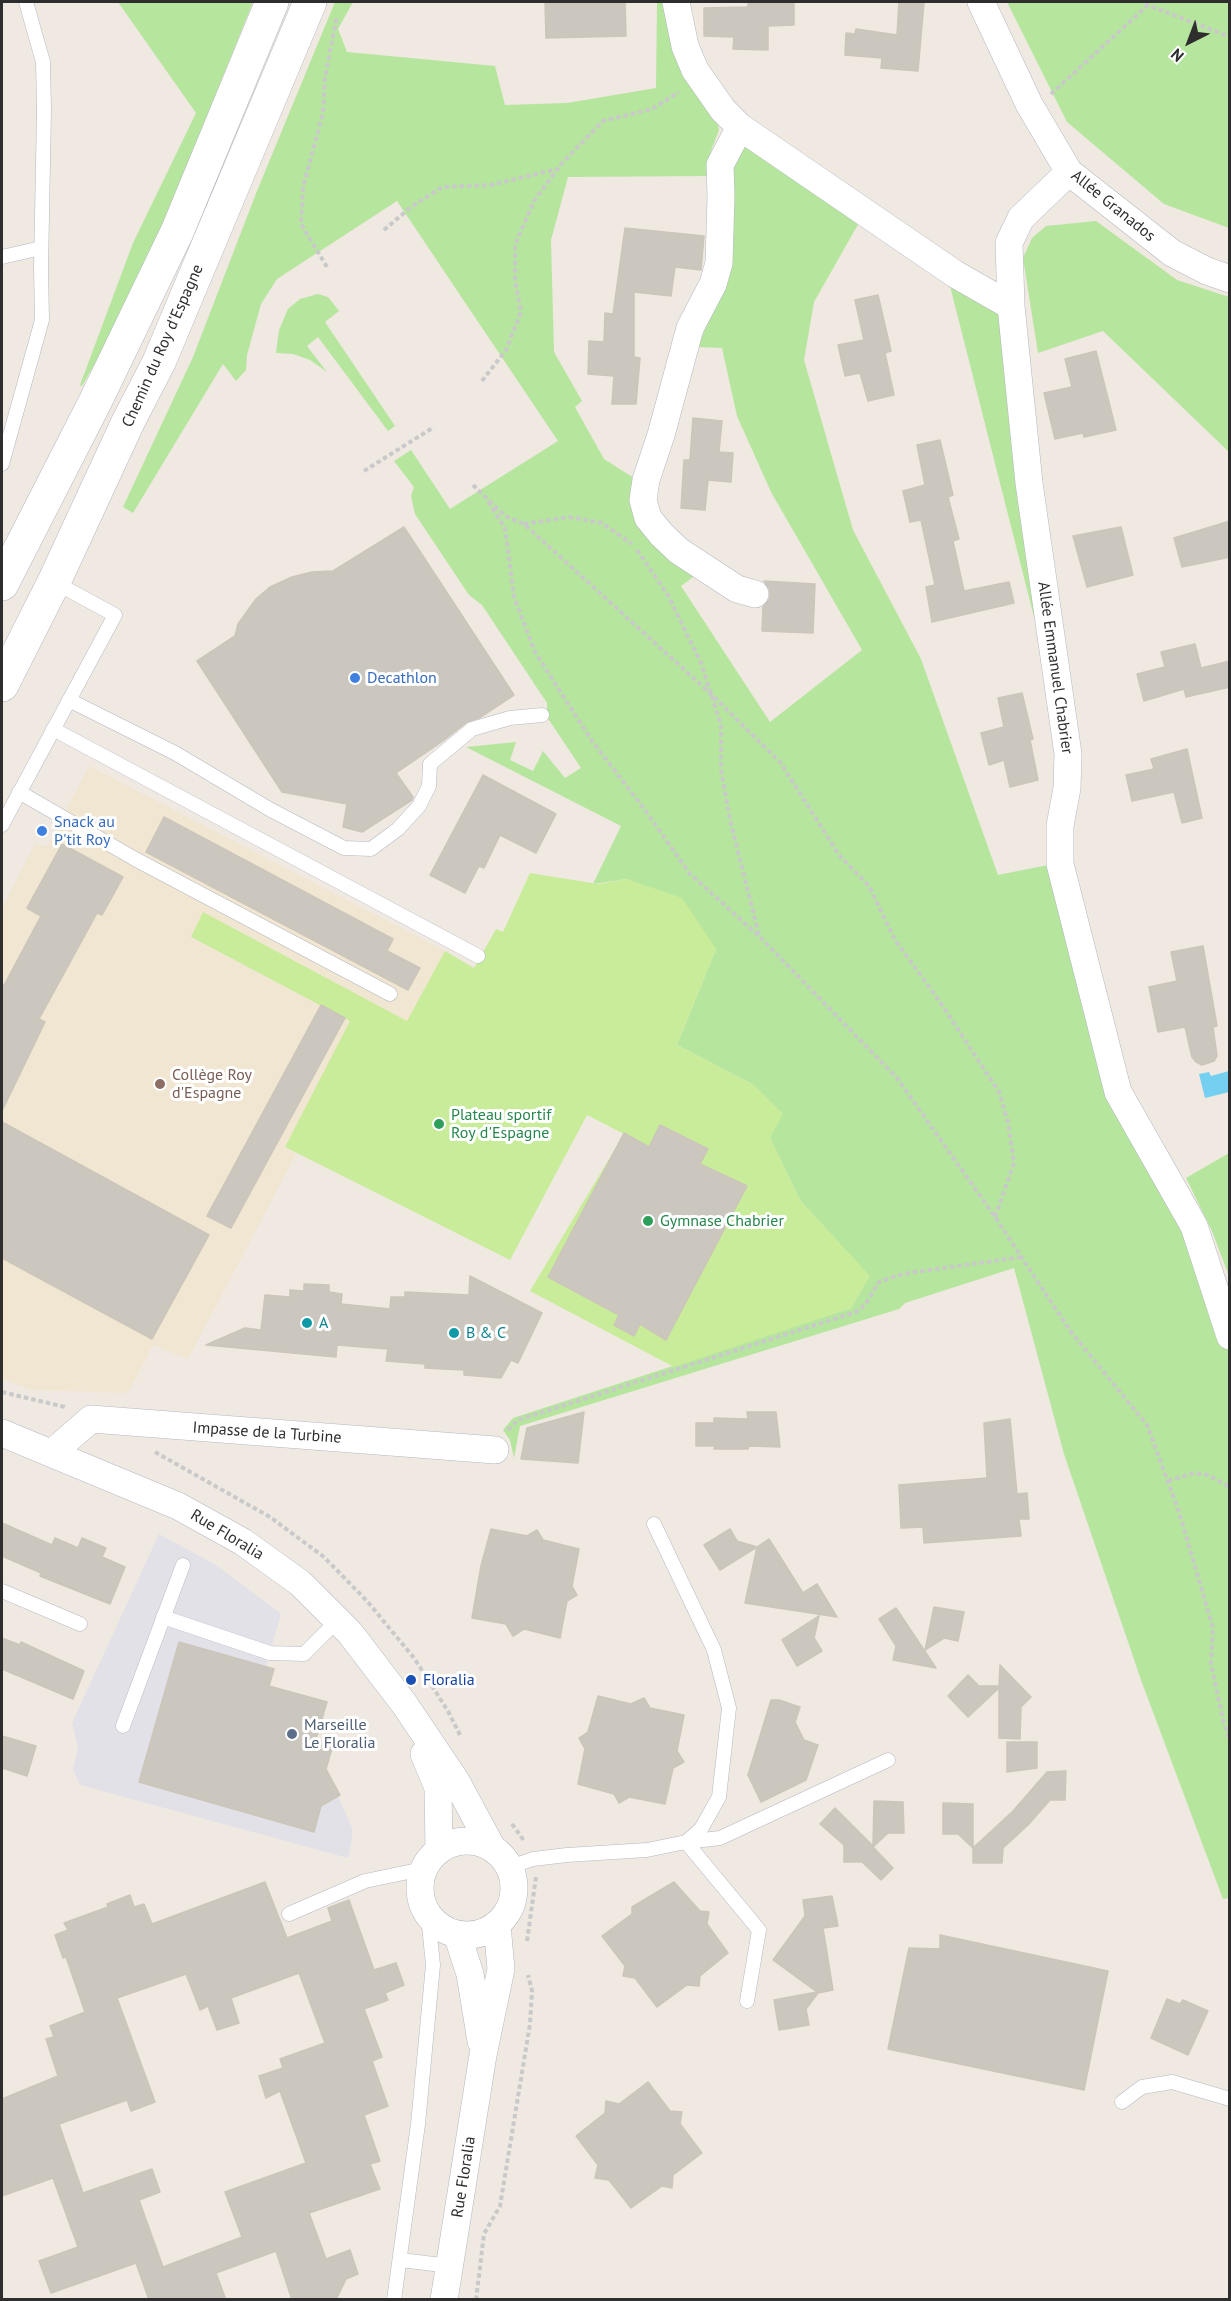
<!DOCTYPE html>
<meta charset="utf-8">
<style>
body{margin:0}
#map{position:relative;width:1231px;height:2301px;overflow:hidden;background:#efe9e1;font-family:"PT Sans",sans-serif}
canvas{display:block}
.frame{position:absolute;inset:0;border:3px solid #2e2e2e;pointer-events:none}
.north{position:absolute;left:1159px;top:12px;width:60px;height:60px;-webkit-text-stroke:4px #fff;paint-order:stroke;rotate:222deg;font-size:16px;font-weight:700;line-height:24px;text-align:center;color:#2e2e2e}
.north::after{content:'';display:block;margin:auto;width:21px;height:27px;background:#2e2e2e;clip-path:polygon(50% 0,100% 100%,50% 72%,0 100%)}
</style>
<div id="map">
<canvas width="1231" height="2301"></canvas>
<div class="frame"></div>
<div class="north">N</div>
</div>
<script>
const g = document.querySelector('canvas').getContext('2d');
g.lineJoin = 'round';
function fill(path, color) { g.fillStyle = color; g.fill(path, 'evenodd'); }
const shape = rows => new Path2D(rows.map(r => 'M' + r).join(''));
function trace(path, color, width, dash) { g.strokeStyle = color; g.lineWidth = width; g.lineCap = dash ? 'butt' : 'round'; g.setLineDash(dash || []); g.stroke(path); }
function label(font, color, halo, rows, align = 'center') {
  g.font = font + ' "PT Sans",sans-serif'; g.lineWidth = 6; g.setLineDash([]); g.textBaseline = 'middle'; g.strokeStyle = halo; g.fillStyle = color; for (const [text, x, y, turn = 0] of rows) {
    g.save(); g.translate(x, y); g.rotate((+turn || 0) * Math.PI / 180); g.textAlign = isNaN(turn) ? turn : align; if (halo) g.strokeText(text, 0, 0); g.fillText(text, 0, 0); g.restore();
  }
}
fill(shape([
 [159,1534,216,1565,281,1614,266,1666,274,1669,269,1686,327,1702,316,1739,333,1745,326,1769,352,1828,352,1840,348,1858,80,1785,73,1770,78,1748,72,1723]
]), '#e3e1e8');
fill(shape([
 [89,766,445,951,407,1021,203,912,191,938,351,1021,285,1147,296,1154,188,1359,153,1345,128,1393,30,1390,2,1378,2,908,35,844,47,846]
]), '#f0e6d1');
fill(shape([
 [118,2,253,2,173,200,122,316,82,386,80,385,133,243,196,113],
 [335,2,353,2,338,29,347,52,495,66,505,105,567,103,656,88,657,2,665,2,717,120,719,130,711,151,707,176,568,177,551,240,554,352,582,401,575,407,604,459,634,478,697,574,681,586,770,722,862,650,771,492,737,416,722,348,698,347,714,306,725,162,743,142,860,221,814,302,804,360,853,530,921,659,998,875,1048,865,1169,1202,1200,1268,1229,1352,1229,1898,1223,1899,1141,1680,1064,1454,1014,1268,905,1303,899,1309,520,1426,514,1458,510,1440,503,1430,513,1418,851,1308,869,1276,800,1200,770,1138,754,1085,677,1045,716,949,627,879,593,884,621,826,466,747,516,742,510,760,533,771,543,751,565,778,581,768,547,717,547,703,482,605,469,595,415,514,411,496,414,487,394,461,411,450,450,509,558,441,397,201,277,279,261,304,247,355,246,370,236,381,223,364,133,513,123,507,193,357,257,191],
 [1007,2,1229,2,1229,228,1164,204,1067,122],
 [1096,221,1177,280,1229,297,1229,452,1103,331,1038,353,1023,258,1032,238,1046,226],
 [949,282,1000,312,1035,621],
 [318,294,328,297,339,311,325,322,395,426,388,431,318,337,307,346,327,372,310,360,293,354,276,353,279,330,288,309,300,299],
 [1229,1153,1229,1276,1212,1231,1186,1178]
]), '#b6e59e');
fill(shape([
 [530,873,598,884,627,879,682,898,716,949,677,1045,754,1085,783,1114,770,1138,800,1200,870,1276,851,1308,674,1367,530,1291,624,1134,587,1115,510,1260,285,1147,350,1021,191,937,203,912,407,1021,445,951,474,968,496,929,503,932]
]), '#c9ec9a');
fill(shape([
 [1229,1071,1229,1092,1205,1098,1199,1074,1209,1072,1211,1076]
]), '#75cff0');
const building = shape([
 [545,2,625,2,626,36,546,38,545,2],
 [748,2,794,2,794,25,768,26,768,50,733,49,734,37,704,36,704,8,748,7,748,2],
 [899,2,924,2,918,71,881,68,882,58,845,55,846,33,855,34,856,29,897,35,899,2],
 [625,228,704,236,701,270,675,267,671,296,634,292,634,357,640,358,636,404,612,404,614,376,588,374,589,341,604,342,605,313,613,314,625,228],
 [878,295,891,351,885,353,894,395,868,401,860,373,845,376,838,345,864,340,855,300,878,295],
 [1096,351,1116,430,1084,437,1083,433,1055,439,1044,393,1072,387,1065,359,1096,351],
 [693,418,722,421,719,452,733,453,731,482,708,480,705,510,681,508,684,460,690,460,693,418],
 [940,440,953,495,948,497,959,539,953,541,964,591,1009,582,1014,603,932,622,926,587,935,585,921,520,910,522,903,491,925,485,917,445,940,440],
 [1230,521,1230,557,1182,567,1174,538,1230,521],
 [404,527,514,695,479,718,467,722,443,741,396,773,413,797,412,800,362,832,343,827,347,804,282,792,197,661,235,636,238,624,256,599,270,587,292,577,312,572,333,571,404,527],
 [1121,527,1133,575,1087,587,1073,536,1121,527],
 [764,581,815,584,813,633,762,631,763,607,770,598,770,590,764,581],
 [1195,644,1201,668,1230,661,1230,687,1186,697,1184,689,1144,701,1137,674,1165,667,1161,652,1195,644],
 [1022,693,1033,739,1030,740,1038,780,1010,787,1004,760,989,765,981,733,1004,727,998,698,1022,693],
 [1187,749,1202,818,1182,823,1174,792,1132,801,1126,775,1154,769,1151,759,1187,749],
 [483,775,556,814,536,853,500,835,484,868,479,866,465,893,430,875,483,775],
 [164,817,393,939,387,951,420,968,408,990,146,852,164,817],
 [62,844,123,877,102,915,97,913,39,1019,45,1022,2,1111,2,989,41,916,27,908,62,844],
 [1203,946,1217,1026,1213,1027,1217,1056,1214,1061,1202,1065,1196,1062,1192,1057,1185,1027,1158,1032,1149,987,1177,981,1171,952,1203,946],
 [321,1005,345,1018,231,1228,207,1216,321,1005],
 [2,1122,209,1235,152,1339,2,1258,2,1122],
 [660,1125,708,1149,700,1164,747,1186,666,1340,640,1324,634,1336,614,1325,619,1315,548,1277,624,1133,649,1147,660,1125],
 [470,1276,542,1313,518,1363,511,1360,501,1378,464,1375,464,1370,425,1368,425,1364,386,1361,388,1349,337,1345,336,1357,206,1345,245,1328,261,1330,265,1295,290,1297,290,1290,304,1291,304,1284,329,1285,329,1292,342,1294,341,1304,390,1309,391,1297,405,1297,405,1292,469,1295,470,1276],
 [584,1412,578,1463,521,1459,527,1428,584,1412],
 [747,1412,776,1412,780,1447,749,1446,748,1449,714,1449,715,1446,696,1446,696,1423,714,1423,714,1418,748,1419,747,1412],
 [1010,1419,1017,1494,1027,1493,1029,1519,1019,1519,1021,1536,924,1543,923,1527,901,1528,899,1485,987,1478,984,1423,1010,1419],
 [2,1523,52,1545,55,1538,78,1548,82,1538,106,1548,102,1557,125,1567,110,1604,40,1576,41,1573,2,1556,2,1523],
 [491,1529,527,1536,537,1530,543,1540,579,1549,572,1586,577,1595,567,1601,560,1638,524,1629,513,1636,506,1624,472,1618,481,1566,491,1529],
 [730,1529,737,1541,757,1547,720,1570,704,1545,730,1529],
 [769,1539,803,1593,817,1584,837,1617,745,1603,757,1547,769,1539],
 [934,1607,964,1612,958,1641,944,1638,925,1650,934,1607],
 [896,1608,936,1668,893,1660,896,1646,879,1619,896,1608],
 [819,1616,814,1638,822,1651,797,1666,782,1640,819,1616],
 [2,1638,20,1645,21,1642,84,1671,73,1699,2,1669,2,1638],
 [179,1642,274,1669,269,1686,327,1702,316,1739,333,1745,326,1769,340,1795,321,1806,314,1832,139,1782,179,1642],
 [1000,1665,1031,1697,1021,1707,1020,1739,999,1738,999,1688,968,1717,948,1696,968,1675,979,1686,999,1686,1000,1665],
 [598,1696,631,1704,644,1698,650,1708,684,1715,677,1751,684,1762,673,1768,665,1804,629,1797,619,1803,614,1794,578,1784,585,1749,579,1738,588,1732,598,1696],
 [771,1700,779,1700,800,1707,795,1722,804,1740,818,1745,806,1780,761,1802,748,1775,771,1700],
 [2,1736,36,1746,27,1776,2,1768,2,1736],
 [1007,1742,1037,1742,1037,1768,1007,1772,1007,1742],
 [1066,1771,1065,1800,1050,1800,1028,1825,1003,1848,1002,1863,973,1863,973,1848,958,1834,943,1834,943,1803,973,1804,973,1848,1013,1811,1047,1772,1066,1771],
 [874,1801,903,1802,904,1833,888,1833,873,1847,893,1868,881,1880,862,1862,844,1862,844,1845,820,1824,835,1808,873,1846,874,1801],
 [265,1882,287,1938,332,1921,328,1908,349,1900,374,1970,396,1963,404,1985,385,1993,388,2000,364,2009,382,2057,372,2061,388,2106,364,2115,380,2161,370,2164,380,2189,309,2213,326,2259,350,2250,358,2274,346,2279,336,2300,292,2300,276,2251,216,2273,226,2300,149,2300,136,2263,51,2293,39,2261,78,2247,53,2178,2,2196,2,2099,58,2076,46,2039,54,2037,50,2026,85,2012,66,1957,63,1958,55,1935,68,1930,64,1923,108,1907,107,1904,130,1895,134,1907,144,1904,152,1924,265,1882],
 [299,1973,325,2043,280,2059,283,2068,259,2076,266,2098,280,2091,306,2163,225,2192,242,2237,163,2267,139,2200,160,2192,152,2169,83,2193,59,2124,127,2100,131,2111,155,2102,117,1998,186,1974,200,2010,208,2006,217,2030,239,2023,231,1998,299,1973],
 [674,1882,700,1911,709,1912,707,1924,728,1953,700,1976,699,1986,687,1985,657,2007,635,1978,623,1976,625,1966,602,1936,632,1914,632,1907,674,1882],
 [832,1896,838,1926,823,1928,833,1990,818,1993,806,2009,809,2025,779,2030,774,2000,817,1992,773,1960,805,1916,803,1900,832,1896],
 [940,1935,1108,1971,1084,2090,888,2049,909,1948,940,1949,940,1935],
 [1167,1999,1180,2004,1183,2000,1208,2011,1188,2055,1151,2038,1167,1999],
 [648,2082,670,2111,682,2112,680,2124,702,2153,673,2175,672,2188,662,2186,631,2208,609,2180,595,2178,598,2165,576,2136,605,2113,606,2101,619,2104,648,2082]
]);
fill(building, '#cbc7bf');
trace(building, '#cbc5ba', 1.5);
const service = shape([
 [2,257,41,248],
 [2,464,42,320,41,268,44,110,43,62,26,2],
 [69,700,175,753,271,810,344,848,371,849,398,829,419,806,429,786,430,764,472,729,510,718,542,715],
 [53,729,478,956],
 [19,792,135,859,390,994],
 [2,825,115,615,54,582],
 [2,1591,80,1624],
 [163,1617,270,1653,304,1654,338,1620],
 [123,1726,183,1565],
 [686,1842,720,1838,888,1760],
 [686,1842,759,1930,747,2001],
 [510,1867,533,1859,567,1855,647,1850,686,1842,701,1829,719,1797,729,1708,714,1650,654,1524],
 [289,1914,365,1881,423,1869],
 [1122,2102,1142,2087,1172,2082,1230,2099],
 [401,2260,450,2266],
 [394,2300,418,2124,433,1965,428,1915]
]);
const minor = shape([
 [676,2,685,46,695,70,723,110,740,127,955,274,1011,306],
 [981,2,1029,104,1069,172,1172,253,1207,271,1230,279],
 [740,127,720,165,721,197,719,263,713,284,690,328,661,435,646,480,643,500,648,518,662,535,679,551,737,589,755,594],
 [1069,172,1021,218,1009,243,1011,306,1029,483,1068,754,1067,788,1060,826,1060,864,1118,1092,1194,1226,1230,1336],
 [2,1433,178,1506,243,1542,300,1583,350,1633,405,1705,456,1781,491,1846],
 [52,1453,91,1419,495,1450],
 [424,1754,438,1788,439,1849],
 '420 1888a47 47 0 1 1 94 0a47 47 0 1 1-94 0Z',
 [457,1934,470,1974,481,2041],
 [444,2300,483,2055,501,1969,497,1925]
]);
const tertiary = shape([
 [2,584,95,402,177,232,272,2],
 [2,685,54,582,128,422,159,362,310,2]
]);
trace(service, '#b4b7c1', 15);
trace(minor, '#b4b7c1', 28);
trace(tertiary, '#b4b7c1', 34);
trace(shape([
 [1146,2,1148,5,1230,37],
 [1051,94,1148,5],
 [384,230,411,207,442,187,491,185,557,169],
 [327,267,301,224,303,187,323,113,325,77,337,16],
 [482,381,506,350,521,312,515,281,515,245,534,201,562,163,603,121,652,109,679,92],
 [364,471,434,427],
 [473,485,505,516,524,524,711,694,780,762,839,855,869,886,895,940,940,1002,999,1092,1008,1122,1014,1163,995,1217],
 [488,502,505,528,514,597,535,652,592,741,645,810,690,874,759,936,897,1078,995,1217,1071,1332,1147,1425,1179,1512,1213,1628,1211,1664,1224,1724,1230,1741],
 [524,524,569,517,602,523,632,544],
 [637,550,668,595,701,663,721,725,721,769,730,820,759,935],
 [2,1392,65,1407],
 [508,1430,518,1420,856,1312,865,1305,879,1282,893,1277,908,1273,1022,1257],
 [155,1452,270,1517,324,1557,367,1601,414,1658,448,1711,461,1737],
 [1168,1481,1194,1473,1208,1475,1230,1487],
 [512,1824,525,1842],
 [527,1941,536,1877],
 [476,2300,484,2234,500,2206,530,2024,532,1991,528,1975]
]), '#c9c9c9', 4, [4.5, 3]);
trace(service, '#fff', 14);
trace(minor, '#fff', 27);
trace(tertiary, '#fff', 33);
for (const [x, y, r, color] of [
 [355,678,6,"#3f7fe0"],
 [42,831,6,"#3f7fe0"],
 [160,1084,6,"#8d6e63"],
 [439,1124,6,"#2e9e5b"],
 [648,1221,6,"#2e9e5b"],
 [307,1323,6,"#0f9aa8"],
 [454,1333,6,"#0f9aa8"],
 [411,1680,6,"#1a4fb4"],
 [292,1734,6,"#5c6f8a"]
]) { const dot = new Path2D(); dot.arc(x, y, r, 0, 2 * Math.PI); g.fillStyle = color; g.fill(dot); trace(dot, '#fff', 2); }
label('16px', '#2e2e2e', '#fff', [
 ["Allée Granados",1113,206,39],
 ["Chemin du Roy d'Espagne",163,346,-66],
 ["Allée Emmanuel Chabrier",1055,668,82],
 ["Impasse de la Turbine",267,1433,4],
 ["Rue Floralia",227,1535,31],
 ["Rue Floralia",464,2177,-81]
]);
label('16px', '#366cbe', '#fff', [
 ["Decathlon",367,678],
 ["Snack au",54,822],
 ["P'tit Roy",54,840]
], 'left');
label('16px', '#785e54', '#fff', [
 ["Collège Roy",172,1075],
 ["d'Espagne",172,1093]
], 'left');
label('16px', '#27864d', '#fff', [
 ["Plateau sportif",451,1115],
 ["Roy d'Espagne",451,1133],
 ["Gymnase Chabrier",660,1221]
], 'left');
label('16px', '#0d838f', '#fff', [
 ["A",319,1323],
 ["B & C",466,1333]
], 'left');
label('16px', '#164399', '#fff', [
 ["Floralia",423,1680]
], 'left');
label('16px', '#4e5e75', '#fff', [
 ["Marseille",304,1725],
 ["Le Floralia",304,1743]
], 'left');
</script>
